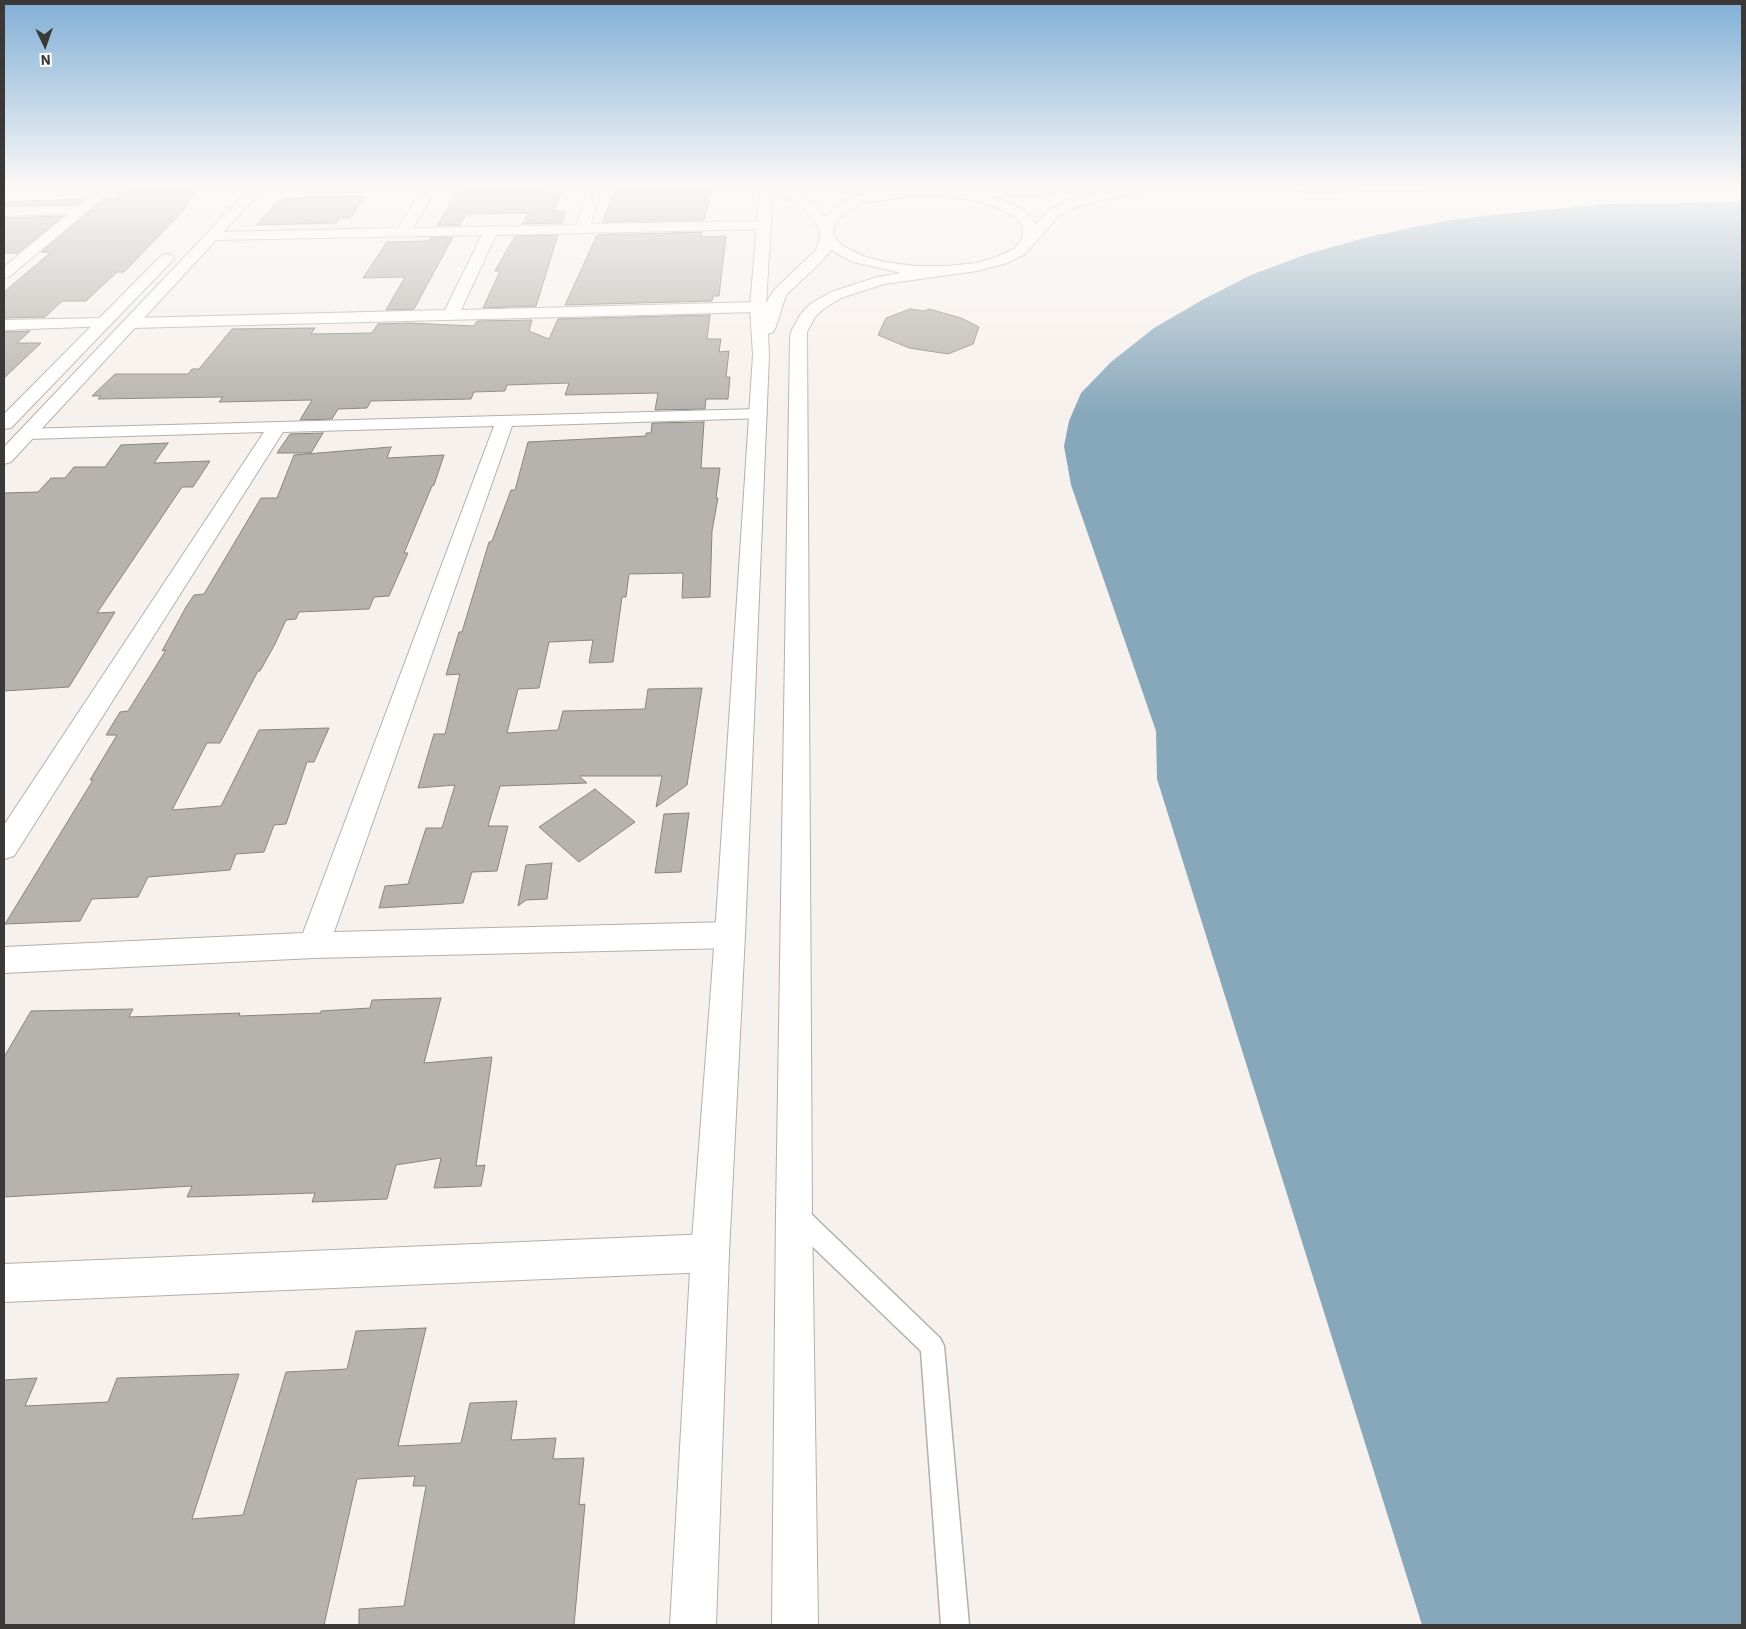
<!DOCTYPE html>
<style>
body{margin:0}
#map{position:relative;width:1746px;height:1629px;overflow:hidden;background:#f7f1ed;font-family:"IBM Plex Sans",sans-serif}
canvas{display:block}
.frame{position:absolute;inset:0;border:5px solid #3b3937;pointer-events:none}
.north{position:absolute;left:20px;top:20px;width:50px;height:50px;-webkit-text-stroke:4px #fff;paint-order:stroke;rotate:177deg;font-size:14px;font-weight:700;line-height:20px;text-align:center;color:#3b3937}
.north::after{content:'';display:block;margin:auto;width:18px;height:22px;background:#3b3937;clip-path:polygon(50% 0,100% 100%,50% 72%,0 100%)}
</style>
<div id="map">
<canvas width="1746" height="1629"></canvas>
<div class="frame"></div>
<div class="north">N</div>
</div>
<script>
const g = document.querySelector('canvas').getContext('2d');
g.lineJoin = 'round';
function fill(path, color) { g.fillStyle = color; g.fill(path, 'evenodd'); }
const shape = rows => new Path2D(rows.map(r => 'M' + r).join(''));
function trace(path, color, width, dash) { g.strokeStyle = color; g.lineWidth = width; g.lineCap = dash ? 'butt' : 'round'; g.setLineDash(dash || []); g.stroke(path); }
fill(shape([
 [1742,202,1742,1625,1422,1625,1157,779,1156,731,1071,485,1064,446,1069,421,1081,393,1111,362,1154,328,1204,299,1251,275,1307,254,1368,237,1444,221,1500,214,1606,204]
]), '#87a7bb');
const building = shape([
 [128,187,193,187,187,192,198,192,184,206,188,206,124,272,117,272,86,301,62,301,45,317,4,318,4,292,50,253,41,252,106,198,115,198,128,187],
 [460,187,552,187,549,193,562,193,554,211,566,211,562,223,522,224,529,213,466,214,460,225,437,226,460,187],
 [615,187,712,187,704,220,603,222,615,187],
 [361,196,360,198,365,197,350,218,340,218,336,223,256,225,277,202,282,202,286,198,361,196],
 [85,199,78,204,4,206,4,202,85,199],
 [63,216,18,253,4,253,4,218,63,216],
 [702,232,701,237,726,236,719,296,713,296,712,301,565,305,597,235,702,232],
 [558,235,536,306,483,308,500,271,495,271,515,236,558,235],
 [453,237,414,309,386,310,405,277,363,278,387,242,428,241,430,238,453,237],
 [910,309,924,311,929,309,961,318,979,327,973,344,948,354,909,348,878,335,886,318,910,309],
 [710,315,707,339,721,339,719,352,729,351,726,377,730,377,728,399,706,399,705,409,655,410,658,393,565,395,569,383,507,385,505,391,474,392,471,399,371,401,367,408,338,409,332,419,300,420,312,400,219,402,223,397,98,399,101,396,92,396,115,374,188,374,192,369,199,369,232,329,315,328,311,334,372,333,378,324,409,323,474,326,477,321,532,320,529,331,549,339,558,319,710,315],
 [30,331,17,343,41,343,4,378,4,332,30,331],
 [704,422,701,468,720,468,716,498,718,498,712,531,710,597,682,598,683,573,629,574,626,597,622,597,613,662,589,663,593,640,549,642,539,688,518,689,507,733,558,730,563,711,645,709,648,689,702,688,687,785,656,807,662,776,579,776,587,783,500,786,488,826,508,826,497,871,472,872,463,903,379,908,385,886,408,884,426,828,442,828,455,785,418,788,434,734,445,734,460,674,446,675,459,632,462,632,489,542,492,541,511,490,515,490,528,442,646,436,646,433,651,433,652,423,704,422],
 [323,433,311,453,277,453,290,434,323,433],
 [168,443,154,463,210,461,193,487,182,487,97,613,115,612,69,687,4,691,4,493,38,492,51,478,65,478,74,467,105,467,121,445,168,443],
 [391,447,387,458,444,455,434,485,432,486,404,553,408,553,389,596,374,597,369,609,299,612,296,619,286,620,275,644,260,671,258,671,220,743,207,743,172,810,221,806,259,730,329,728,314,762,307,762,286,824,274,825,264,852,236,854,230,870,148,877,138,897,92,899,80,921,5,924,93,780,90,780,117,735,106,735,120,712,128,711,166,650,162,651,186,607,194,595,204,594,261,498,277,498,294,455,391,447],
 [595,789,635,822,579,862,539,827,595,789],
 [689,813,681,872,655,873,664,814,689,813],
 [552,863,547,899,526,900,518,906,526,865,552,863],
 [441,998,424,1063,492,1057,476,1166,485,1165,481,1186,434,1188,441,1158,396,1165,387,1199,312,1202,315,1193,187,1197,192,1186,4,1197,4,1057,31,1011,133,1009,129,1017,240,1013,239,1016,321,1013,321,1011,370,1008,372,1000,441,998],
 [426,1328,398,1446,461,1443,470,1403,517,1401,511,1440,556,1438,553,1459,584,1458,579,1505,585,1504,574,1625,359,1625,359,1609,404,1606,426,1486,413,1486,415,1476,357,1479,324,1625,4,1625,4,1380,37,1378,25,1406,108,1402,117,1378,239,1374,192,1519,243,1515,286,1372,347,1369,356,1331,426,1328]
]);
fill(building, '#b6b2ad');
trace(building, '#888580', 1);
const service = shape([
 [1274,187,1310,188,1473,187,1469,189,1310,192,1274,187],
 [797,1205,805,1208,940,1338,944,1346,969,1625,941,1625,921,1351,789,1224,786,1216,789,1208,797,1205]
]);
const minor = shape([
 [102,187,116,187,9,277,4,278,4,267,68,214,4,216,4,208,79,206,102,187],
 [424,187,437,187,413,228,577,225,588,187,601,187,591,224,764,221,771,225,764,229,496,235,461,310,758,302,764,304,766,307,764,310,758,312,132,328,126,326,124,323,126,320,132,318,445,310,482,235,214,240,209,239,207,236,209,233,214,232,398,228,424,187],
 [103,318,109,320,111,323,109,326,4,330,4,320,103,318],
 [758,409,764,410,767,414,764,418,512,426,334,932,730,922,741,926,745,935,741,944,730,948,314,958,4,973,4,947,303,933,494,426,283,432,14,856,4,859,4,825,264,432,28,439,21,437,19,433,21,429,758,409],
 [710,1234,723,1240,729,1253,723,1266,710,1272,4,1302,4,1264,710,1234]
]);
const tertiary = shape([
 [251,187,265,187,11,462,4,464,4,447,251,187],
 [760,187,788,187,815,203,825,217,836,206,855,197,869,194,830,191,824,187,878,187,883,191,911,188,944,188,976,192,977,189,982,188,1074,187,1068,191,1035,195,988,196,1006,201,1025,211,1036,224,1049,210,1070,199,1123,187,1154,187,1148,191,1080,205,1059,216,1025,254,1007,263,977,271,884,284,841,298,822,310,815,317,807,332,812,1213,818,1625,772,1625,776,1213,790,339,791,332,800,315,810,304,831,292,877,277,901,273,853,262,831,250,822,261,786,295,775,329,773,332,768,334,769,355,745,935,729,1253,716,1625,670,1625,691,1253,715,935,753,355,750,307,760,187],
 [773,190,805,209,819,228,820,238,816,250,774,290,766,303,773,190],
 [911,196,944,196,973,200,996,207,1015,217,1023,226,1022,239,1015,248,997,257,976,263,948,266,915,266,885,262,863,256,843,246,834,237,833,228,838,219,846,212,864,203,911,196],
 [167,254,172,255,174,258,172,261,11,428,4,429,4,414,162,255,167,254]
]);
trace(service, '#b4afab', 3);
trace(minor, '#b4afab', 2);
trace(tertiary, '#b4afab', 2);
fill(service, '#fff');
fill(minor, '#fff');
fill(tertiary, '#fff');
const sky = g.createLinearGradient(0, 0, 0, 415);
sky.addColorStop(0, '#81afd6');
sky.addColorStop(0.45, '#fbf9f7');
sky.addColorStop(1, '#fbf9f700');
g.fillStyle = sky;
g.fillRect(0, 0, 1746, 415);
</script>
